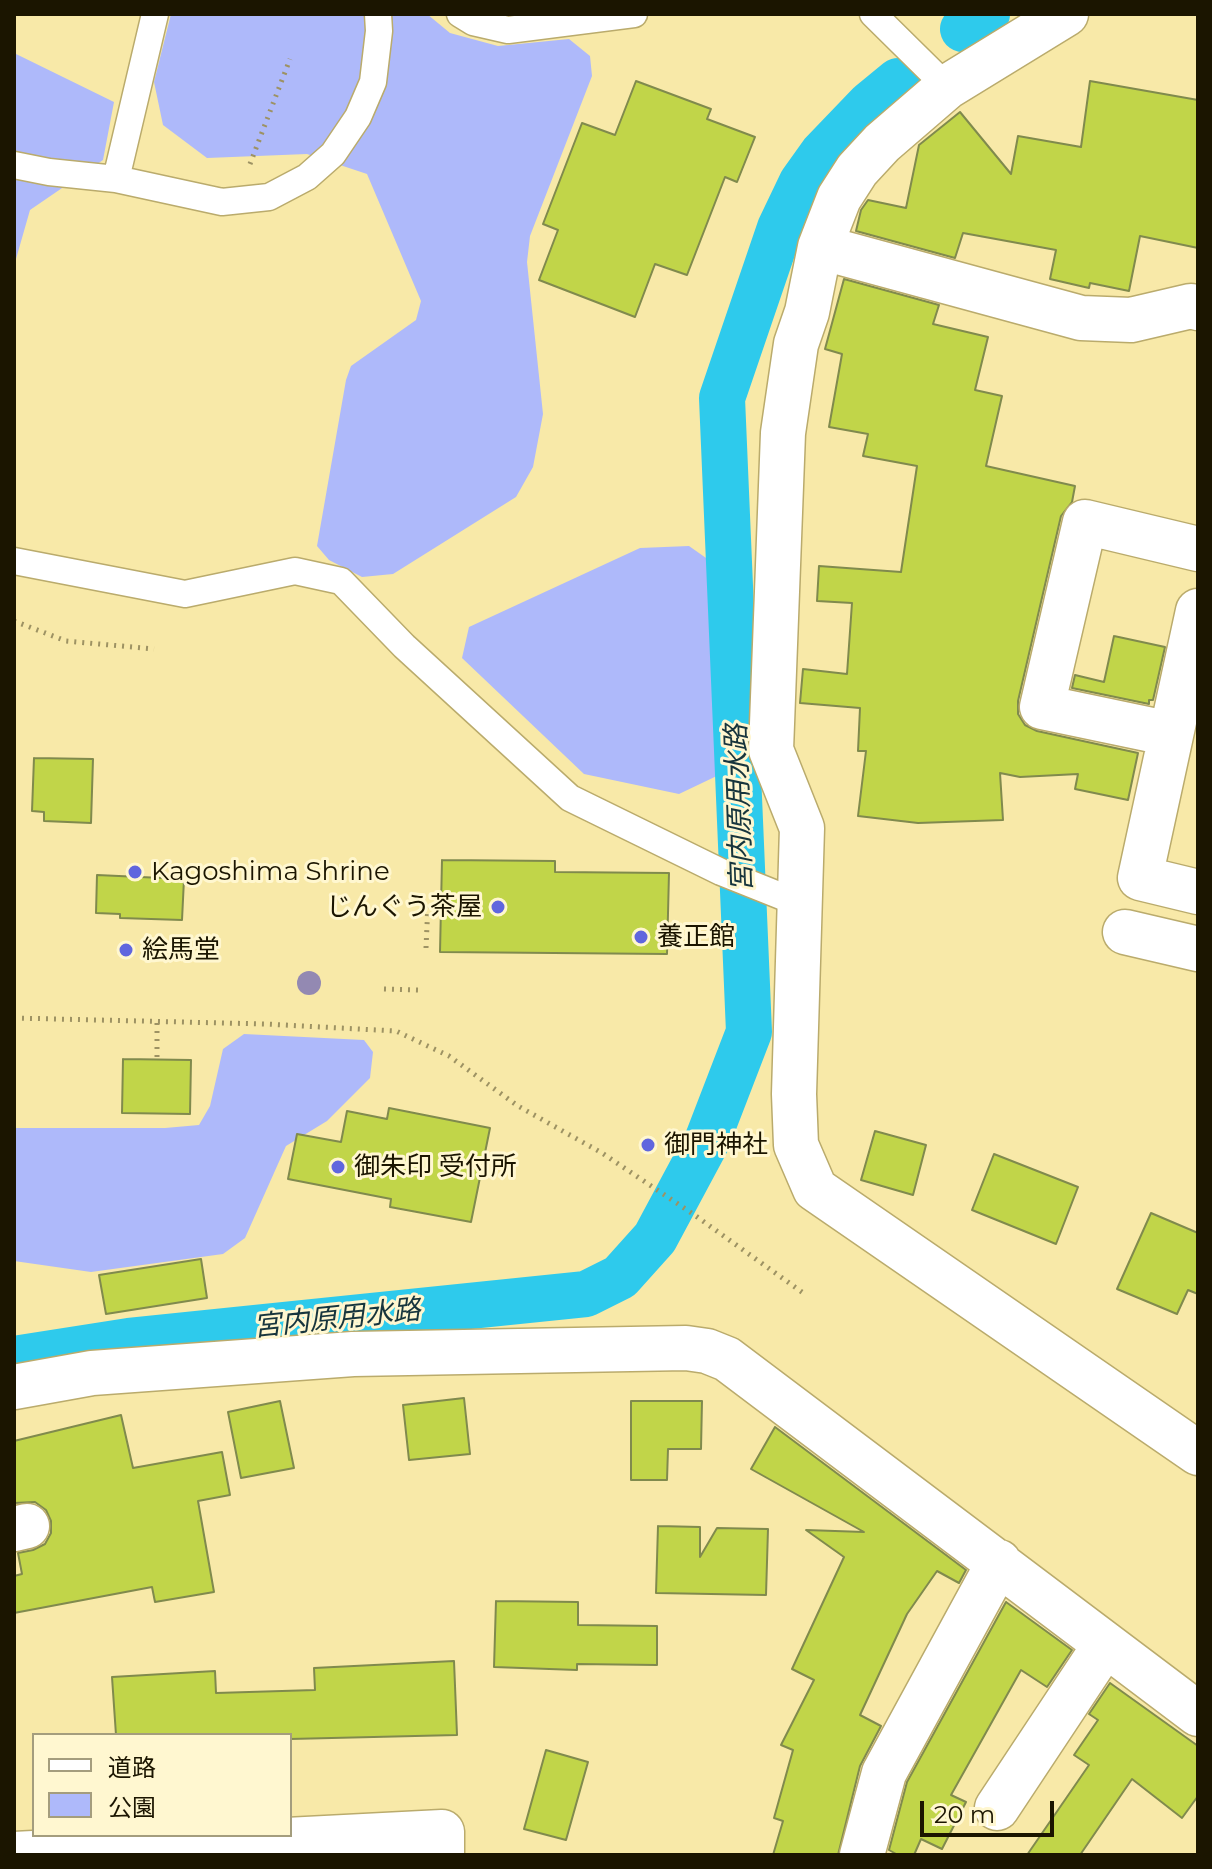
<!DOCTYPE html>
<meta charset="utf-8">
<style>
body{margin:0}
#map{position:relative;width:1212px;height:1869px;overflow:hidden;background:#f8e9a8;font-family:Montserrat,"Noto Sans JP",sans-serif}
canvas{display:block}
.frame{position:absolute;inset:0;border:16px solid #1b1500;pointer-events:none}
.legend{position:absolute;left:32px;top:1733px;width:260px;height:104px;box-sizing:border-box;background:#fff7d0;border:2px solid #a49d7d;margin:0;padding:10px 14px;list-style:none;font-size:24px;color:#1b1500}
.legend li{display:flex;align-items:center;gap:16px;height:40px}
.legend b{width:40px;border:2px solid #a49d7d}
.scale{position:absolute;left:920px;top:1801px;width:134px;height:36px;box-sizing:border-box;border:4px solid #1b1500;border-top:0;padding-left:10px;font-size:24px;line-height:28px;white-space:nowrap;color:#1b1500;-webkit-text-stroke:6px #fff7d0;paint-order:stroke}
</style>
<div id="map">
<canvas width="1212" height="1869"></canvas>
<div class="frame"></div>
<ul class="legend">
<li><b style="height:10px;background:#fff"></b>道路</li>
<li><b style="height:22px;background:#aeb9fa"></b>公園</li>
</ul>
<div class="scale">20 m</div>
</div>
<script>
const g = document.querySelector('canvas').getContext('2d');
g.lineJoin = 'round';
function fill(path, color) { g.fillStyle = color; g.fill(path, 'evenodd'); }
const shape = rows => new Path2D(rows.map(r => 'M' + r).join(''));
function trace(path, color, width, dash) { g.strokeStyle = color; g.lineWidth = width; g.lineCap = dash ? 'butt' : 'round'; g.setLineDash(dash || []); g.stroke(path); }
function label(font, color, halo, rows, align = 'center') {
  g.font = font + ' Montserrat,"Noto Sans JP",sans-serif'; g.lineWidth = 6; g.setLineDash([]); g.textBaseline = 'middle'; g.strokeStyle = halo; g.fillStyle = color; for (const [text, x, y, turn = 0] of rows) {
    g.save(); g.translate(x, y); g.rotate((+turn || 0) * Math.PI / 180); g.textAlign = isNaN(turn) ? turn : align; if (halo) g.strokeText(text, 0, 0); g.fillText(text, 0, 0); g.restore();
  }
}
fill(shape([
 [171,14,427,14,450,33,498,46,569,39,590,56,592,76,530,236,527,262,543,414,533,467,516,497,393,574,362,577,329,560,317,546,346,380,351,366,416,320,421,301,367,174,307,154,207,158,163,125,154,82],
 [14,53,114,102,103,160,30,210,14,266],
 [689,546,716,565,723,773,679,794,584,774,462,658,469,627,640,548],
 [244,1034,364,1040,373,1052,370,1078,327,1121,286,1146,245,1238,223,1254,91,1272,14,1261,14,1128,165,1128,199,1125,210,1106,223,1049]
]), '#aeb9fa');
trace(shape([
 [963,29,987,14],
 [14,1359,129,1341,586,1294,620,1277,655,1238,707,1141,749,1032,722,398,780,228,802,182,822,154,870,104,898,81]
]), '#2ecaec', 46);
const building = shape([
 [636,81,711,109,707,119,755,137,737,182,725,177,687,275,655,264,635,317,539,280,558,230,543,224,582,123,615,135,636,81],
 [1090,81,1198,100,1198,248,1140,236,1129,291,1090,283,1089,288,1050,279,1056,250,963,233,955,258,856,231,861,210,868,200,906,208,919,145,960,112,1011,174,1018,136,1081,147,1090,81],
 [844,279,939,305,933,324,988,337,975,390,1002,396,986,466,1075,486,1072,502,1061,516,1018,701,1018,714,1025,725,1037,731,1138,753,1128,800,1075,789,1078,774,1020,777,1000,773,1003,820,918,823,858,816,866,751,858,751,860,708,800,703,803,669,847,674,852,603,817,601,819,566,901,572,917,466,863,456,868,434,829,427,842,354,825,349,844,279],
 [1114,636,1165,647,1153,700,1149,700,1149,704,1072,688,1075,675,1104,682,1114,636],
 [34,758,93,759,91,823,44,821,44,812,32,811,34,758],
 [442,860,555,861,555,872,669,873,667,954,440,952,442,860],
 [97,875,184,879,182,920,120,918,120,914,96,913,97,875],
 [123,1059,191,1060,190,1114,122,1113,123,1059],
 [389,1108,490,1128,471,1222,390,1207,391,1199,288,1179,297,1134,341,1142,347,1111,387,1119,389,1108],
 [875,1131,926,1145,913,1195,861,1180,875,1131],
 [994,1154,1078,1187,1056,1244,972,1210,994,1154],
 [1151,1213,1198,1233,1198,1294,1188,1290,1177,1314,1117,1289,1151,1213],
 [201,1259,207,1298,106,1314,99,1275,201,1259],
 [464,1398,470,1454,409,1460,403,1405,464,1398],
 [280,1401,294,1468,241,1478,228,1412,280,1401],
 [631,1401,702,1401,701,1449,668,1449,667,1480,631,1480,631,1401],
 [121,1415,133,1468,222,1452,230,1495,198,1501,214,1592,155,1602,152,1587,14,1613,14,1576,22,1574,18,1553,33,1550,45,1544,51,1533,51,1521,46,1510,35,1502,14,1503,14,1441,121,1415],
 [775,1427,966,1570,959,1583,937,1571,907,1614,860,1715,881,1726,860,1766,838,1855,773,1855,783,1821,774,1818,793,1750,781,1745,814,1680,792,1669,844,1557,806,1530,864,1532,751,1469,775,1427],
 [658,1526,700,1527,700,1557,717,1528,768,1529,766,1595,656,1593,658,1526],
 [496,1601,578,1602,578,1625,657,1626,657,1665,577,1664,577,1670,494,1667,496,1601],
 [1006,1602,1072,1650,1047,1687,1021,1670,951,1795,966,1802,942,1849,921,1839,914,1855,898,1855,889,1850,907,1782,1006,1602],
 [454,1661,457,1735,290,1739,290,1735,116,1735,112,1677,215,1671,216,1693,315,1690,314,1668,454,1661],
 [1110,1683,1198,1746,1198,1796,1182,1818,1132,1779,1080,1855,1027,1855,1089,1765,1074,1755,1098,1720,1089,1714,1110,1683],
 [546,1750,588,1762,566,1840,524,1829,546,1750]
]);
fill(building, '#c1d549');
trace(building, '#808a4d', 2);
const service = shape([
 [460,14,473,22,508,30,634,14],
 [873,14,947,87],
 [14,165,49,172,116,179,222,202,269,197,307,177,333,154,358,117,373,82,379,31,378,14],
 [116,179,155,14],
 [14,561,185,594,295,571,341,581,404,646,570,798,721,872,801,904]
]);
const minor = shape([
 [1066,14,947,87,882,143,857,170,839,198,820,247,807,312,796,344,783,433,771,750,802,828,794,1094,796,1145,815,1189,1198,1453],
 [820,247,1081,318,1131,320,1191,306,1198,308],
 [1198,611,1140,878,1198,892],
 [1171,734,1042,707,1085,522,1198,549],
 [1125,932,1198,949],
 [14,1387,92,1373,353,1354,686,1348,707,1351,727,1359,1198,1714],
 [14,1529,27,1526],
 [997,1808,1105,1645],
 [14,1854,442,1832,442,1855],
 [862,1855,884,1773,999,1562]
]);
trace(service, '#baab6c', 29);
trace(minor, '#baab6c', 47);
trace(shape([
 [250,164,290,59],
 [14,621,66,641,154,649],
 [426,948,428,903],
 [384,989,418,990],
 [14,1018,265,1024,396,1031,449,1056,518,1106,602,1153,693,1214,806,1295],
 [157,1023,157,1058]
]), '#9d9263', 5, [2, 6]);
trace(service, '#fff', 26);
trace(minor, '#fff', 44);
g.fillStyle = '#9389b2';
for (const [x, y] of [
 [309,983]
]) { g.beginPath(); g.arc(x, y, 12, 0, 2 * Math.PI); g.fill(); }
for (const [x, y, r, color] of [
 [135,872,8,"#6066de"],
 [498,907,8,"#6066de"],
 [641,937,8,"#6066de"],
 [126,950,8,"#6066de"],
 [648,1145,8,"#6066de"],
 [338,1167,8,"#6066de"]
]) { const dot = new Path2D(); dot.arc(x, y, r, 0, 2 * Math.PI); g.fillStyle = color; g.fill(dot); trace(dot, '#fff7d0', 3); }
label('26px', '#1b1500', '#fff7d0', [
 ["Kagoshima Shrine",151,872],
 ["じんぐう茶屋",482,907,"right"],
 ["養正館",657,937],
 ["絵馬堂",142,950],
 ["御門神社",664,1145],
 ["御朱印 受付所",354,1167]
], 'left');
label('italic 28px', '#17353d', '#fff7d0', [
 ["宮内原用水路",740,808,-92],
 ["宮内原用水路",337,1319,-6]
]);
</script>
